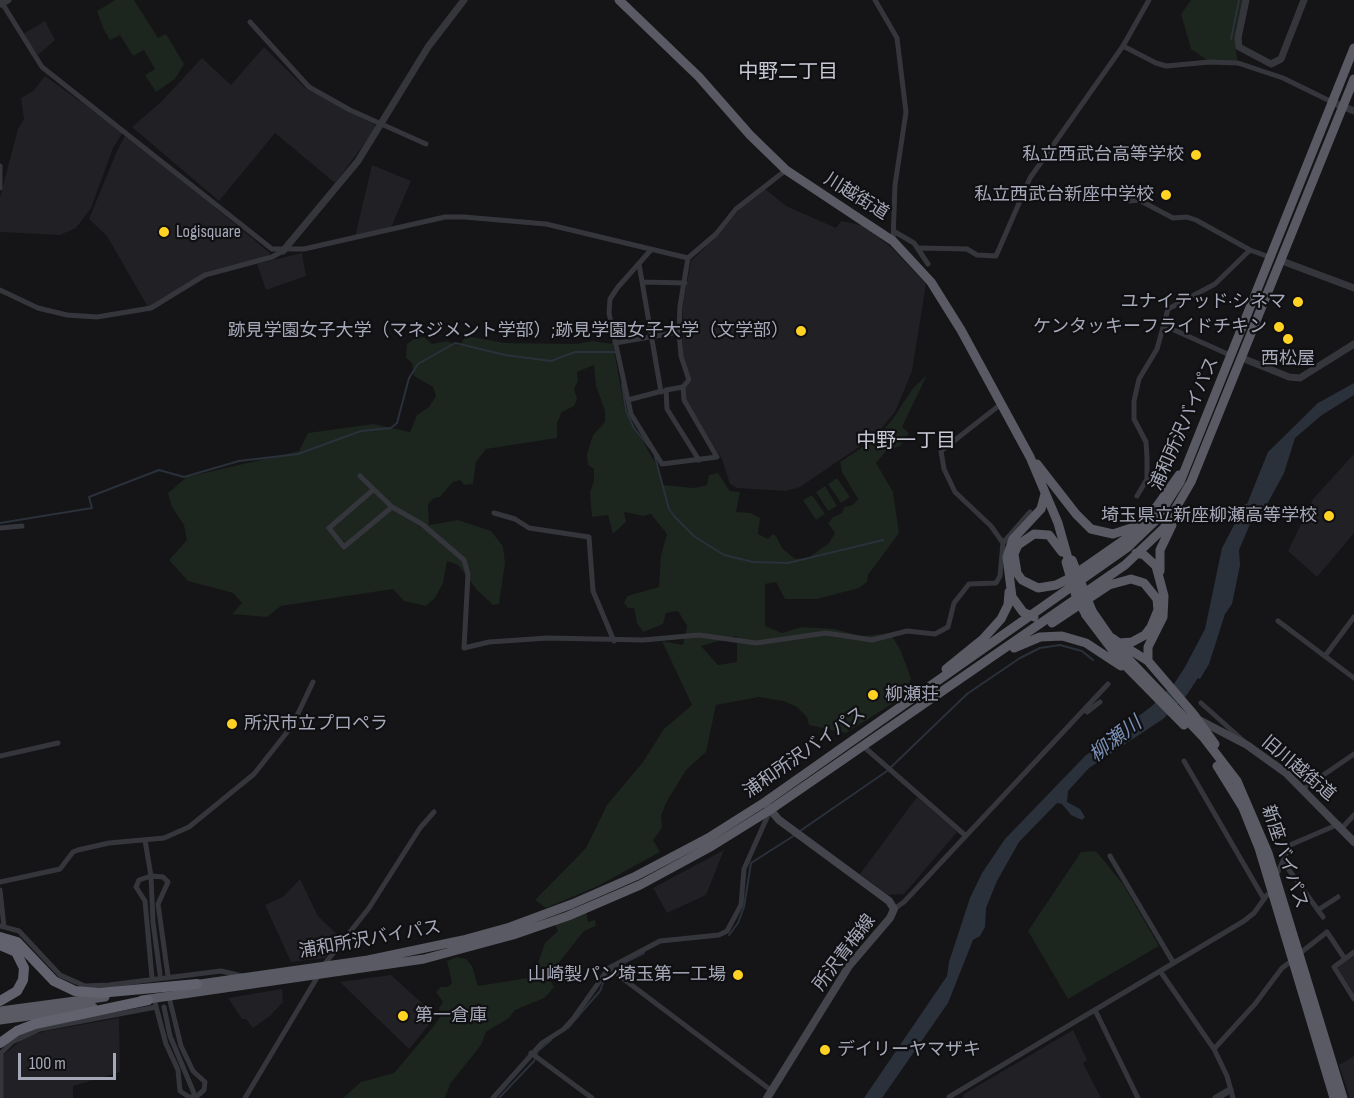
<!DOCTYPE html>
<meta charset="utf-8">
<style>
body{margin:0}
#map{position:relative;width:1354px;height:1098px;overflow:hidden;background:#151417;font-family:"Sofia Sans Condensed",sans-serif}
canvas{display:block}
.scale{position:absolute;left:18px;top:1053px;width:98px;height:27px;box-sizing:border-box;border:3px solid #a5a8b8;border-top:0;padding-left:8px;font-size:18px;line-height:21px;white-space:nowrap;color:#a5a8b8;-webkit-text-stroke:4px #100f12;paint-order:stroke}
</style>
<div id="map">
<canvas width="1354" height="1098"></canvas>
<div class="scale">100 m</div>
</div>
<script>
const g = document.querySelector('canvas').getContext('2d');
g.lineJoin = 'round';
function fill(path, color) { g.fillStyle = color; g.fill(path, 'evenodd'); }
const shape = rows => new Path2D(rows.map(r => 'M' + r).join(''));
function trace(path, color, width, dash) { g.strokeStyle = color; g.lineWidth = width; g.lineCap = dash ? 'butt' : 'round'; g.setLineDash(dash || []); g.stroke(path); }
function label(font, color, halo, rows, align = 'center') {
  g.font = font + ' "Sofia Sans Condensed","Noto Sans JP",sans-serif'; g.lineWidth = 4.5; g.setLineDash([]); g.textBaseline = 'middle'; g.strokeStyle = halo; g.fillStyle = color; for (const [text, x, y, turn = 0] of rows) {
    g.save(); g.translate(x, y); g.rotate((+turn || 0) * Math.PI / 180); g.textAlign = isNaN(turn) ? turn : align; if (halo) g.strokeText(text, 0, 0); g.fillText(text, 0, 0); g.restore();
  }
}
fill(shape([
 [45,21,55,40,38,55,23,34],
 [264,47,305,88,374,124,376,128,335,183,275,133,219,201,132,127,161,102,202,58,231,85],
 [45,76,123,132,113,148,91,208,76,228,60,235,0,232,0,197,18,129,24,119,21,98,33,91],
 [126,134,270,253,269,256,209,271,148,307,107,236,89,219,117,151],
 [372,165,411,181,390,230,355,237],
 [764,188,786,206,836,228,841,221,865,226,893,249,926,284,912,371,895,412,875,436,800,487,786,491,737,488,730,484,722,459,686,400,685,389,692,381,683,358,683,304,691,261,719,234,738,211],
 [302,253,306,276,266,290,257,264],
 [1354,454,1354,533,1317,577,1288,551,1313,499],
 [917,797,957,832,904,894,888,895,860,874],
 [724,850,706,895,667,913,653,888],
 [300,879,318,916,341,938,325,958,291,962,265,905,283,897],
 [1354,954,1354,994,1337,967],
 [391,975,436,1016,409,1049,340,982],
 [282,989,283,1002,270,1016,253,1028,246,1019,242,1019,228,998],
 [119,1018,120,1072,73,1086,73,1098,2,1098,2,1056,25,1037,46,1031],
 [1073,1030,1087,1060,1083,1063,1101,1098,963,1098,964,1094],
 [1354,1056,1354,1098,1350,1098,1339,1065]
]), '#212024');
fill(shape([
 [115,0,134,0,158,38,166,34,184,64,175,79,156,92,145,75,155,69,144,50,133,56,120,35,110,40,104,30,97,11],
 [1191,0,1245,0,1236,51,1238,63,1210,62,1191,49,1181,14],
 [466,336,505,343,576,344,592,341,613,344,625,411,656,464,663,485,694,488,707,485,709,475,718,473,730,491,740,492,736,512,751,513,760,518,758,534,768,539,773,534,776,536,782,548,795,559,808,558,829,543,835,533,828,523,833,517,842,513,844,507,853,505,858,499,842,472,840,462,875,439,892,420,913,388,927,375,902,427,909,433,900,446,887,450,876,463,893,492,899,533,868,575,867,582,859,588,817,599,785,599,776,582,765,584,765,626,782,633,801,627,834,629,862,636,890,633,900,649,911,678,906,695,846,733,809,725,807,717,797,707,783,701,759,697,716,705,706,752,686,770,666,803,661,816,662,828,653,840,660,852,598,886,546,908,535,900,586,848,607,805,643,762,664,729,692,705,662,641,683,645,687,626,678,611,666,613,663,624,643,632,637,623,634,608,628,608,624,603,627,596,659,587,661,555,667,534,651,514,643,516,624,512,626,522,613,534,608,515,592,517,590,492,594,481,594,469,588,465,587,454,593,435,605,422,605,411,596,386,594,365,577,372,578,381,574,389,577,399,574,406,562,412,557,423,557,438,486,449,476,462,473,484,464,485,460,480,453,482,440,497,434,498,428,504,429,525,458,520,491,531,503,546,505,563,499,604,493,605,477,590,458,565,447,561,443,583,435,598,426,606,404,601,393,589,281,606,267,617,232,614,242,603,233,593,188,581,169,560,187,540,184,525,172,507,168,493,187,477,299,451,308,433,373,424,410,432,417,415,429,407,436,396,433,387,414,376,412,363,406,358,407,344,414,339,424,337,432,344,447,341,459,346],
 [737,636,737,662,718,665,701,646],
 [837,478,850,497,841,503,828,484],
 [825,486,837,506,828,511,816,492],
 [812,495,825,514,816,520,803,500],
 [1096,851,1123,884,1159,946,1068,999,1028,931,1081,852],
 [586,911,588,922,595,920,596,926,584,931,557,965,550,980,554,987,549,993,544,998,515,1010,509,1018,486,1032,481,1045,450,1084,445,1098,343,1098,361,1082,394,1073,433,1027,440,1017,439,1008,443,1002,436,992,441,987,448,987,452,983,447,961,457,957,466,959,472,966,478,986,533,977,545,943,558,931,555,925,557,920]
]), '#1c251e');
fill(shape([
 [1354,383,1354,395,1322,415,1295,438,1284,473,1264,510,1250,524,1239,550,1240,565,1232,604,1225,614,1209,664,1200,679,1198,678,1186,696,1163,719,1089,768,1068,791,1067,802,1080,809,1085,817,1082,820,1071,815,1062,804,1057,803,1019,842,997,881,986,908,985,927,980,936,973,940,948,1003,882,1098,864,1098,947,976,949,962,970,898,982,873,1005,839,1085,756,1152,706,1174,684,1185,667,1205,629,1222,548,1245,504,1247,504,1268,452,1318,403]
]), '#2a313b');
trace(shape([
 [1231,39,1239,0],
 [622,384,626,411,634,428,649,447],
 [655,457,669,509,675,517,695,537,724,555,753,562,788,563,883,540],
 [0,523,92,508,89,497,159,470,184,477,239,461,298,454,361,431,391,428,397,423,409,378,418,364,455,343,505,355,551,361,575,352,615,352],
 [800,831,887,771,967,694,1020,658,1040,648,1060,645,1082,651,1093,660],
 [729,935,738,923,744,907,751,863,795,835],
 [612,969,644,953],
 [568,1028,600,991,606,975],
 [499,1098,534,1061,538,1051,551,1040]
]), '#2a313b', 2);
trace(shape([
 [875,0,897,38,906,112,895,185,893,241],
 [2,3,42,67,272,249,304,249,445,217,464,217,546,224,688,258,716,234,736,209,786,170],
 [250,22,309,87,350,110,426,144],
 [1123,46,1156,63,1166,66,1210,62,1238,63,1283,78,1332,102],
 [0,166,0,188],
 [1130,201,1139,200,1173,218,1187,217,1196,220,1250,250,1272,258],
 [895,232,914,243,928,264],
 [919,248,967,249,977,255,996,256,1030,178,1123,46,1149,0],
 [650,251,618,287,610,299,609,313,631,414,662,464,717,457,684,400,683,387],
 [688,258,680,306,679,332,681,356,689,380,683,387,666,390,667,409,699,460],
 [639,264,661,392],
 [642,282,685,283],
 [0,290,38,308,67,315,97,317,151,308,205,275,272,257,283,251],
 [1163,325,1232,356],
 [615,343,679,332],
 [628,400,662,391],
 [1001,404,941,451,944,469,955,492,991,526,1003,543],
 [360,476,392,507,422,524,464,560,468,574,464,648,489,642,548,638,643,640,699,635,756,643,826,633,872,640,907,631,935,634,948,627,954,603,969,584,996,583,1000,576,1003,543,1030,512],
 [373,490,329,528,344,547,392,507],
 [1137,496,1147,479,1147,458,1146,442,1134,419,1134,401,1139,379,1157,349,1168,309,1215,284,1250,250],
 [494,513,515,519,529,528,589,537,593,591,614,641],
 [0,528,22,526],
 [1278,621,1354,678],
 [1325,656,1354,617],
 [1201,703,1247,744],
 [1087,712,1100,702],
 [863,746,966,836],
 [0,756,58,743],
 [1184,761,1264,899],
 [1303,789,1354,754],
 [1342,828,1354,815],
 [145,840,151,876,153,922,160,974],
 [1110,856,1173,962],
 [1284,863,1323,917],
 [1278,872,1290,845,1339,824],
 [0,882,60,869,73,852,78,850,109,843,164,838,189,827,254,774,292,726,313,682],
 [0,890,4,927],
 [894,909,904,902,1108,684],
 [1318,910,1338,897],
 [0,926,19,931,60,975,85,986,109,985,221,971,242,976],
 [1354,952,1334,967,1354,999],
 [1299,954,1327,932,1345,959],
 [323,966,369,908,420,828,434,812],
 [609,968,772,1091],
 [1160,971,1214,1049,1227,1076,1233,1098],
 [152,978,145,901,136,887,139,880,151,876,163,877,168,882,158,904,168,976],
 [154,999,166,1044,178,1070,180,1091,189,1097,196,1097,204,1090,205,1082,193,1071,181,1046,169,997],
 [164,1007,170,1036,196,1098],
 [1095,1010,1138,1098],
 [1214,1049,1255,1004,1282,968,1294,959],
 [1,1053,1,1098],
 [531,1053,592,1098],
 [0,1054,12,1042,40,1029,156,1007],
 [949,1097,1244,921,1254,913,1267,895],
 [245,1098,318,976],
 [493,1098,542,1043,564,1029,573,1019,609,968,660,941,719,935,727,931,741,905,744,869,769,813]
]), '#35353c', 5);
trace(shape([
 [1246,0,1238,38,1239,47,1271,64,1281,59,1304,0],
 [0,4,8,0],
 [1332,102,1354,111],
 [283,251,358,161,428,47,464,0],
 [1282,261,1354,288],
 [1242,358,1289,377,1300,378,1354,344],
 [1216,1098,1230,1090]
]), '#35353c', 7);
trace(shape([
 [1201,721,1247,745,1286,773,1354,842],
 [767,1098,849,966,890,918,894,909,889,901,779,820,768,807]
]), '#43444c', 8);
trace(shape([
 [619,0,699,77,750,135,786,170,893,241,931,282,961,330,1030,457,1058,523,1069,562],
 [1037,464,1076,514,1091,529,1113,534,1134,527],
 [1062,552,1049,535,1034,534,1018,545,1014,554,1017,573,1022,580,1038,588,1056,585,1068,579,1127,538,1157,506,1179,475],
 [1136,553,1144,555,1156,566,1164,596,1163,617,1148,647,1148,661,1195,716,1215,744],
 [1160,571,1160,550,1172,525],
 [1092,611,1117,647,1204,738,1237,781,1268,853,1343,1098],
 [1086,615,1120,660,1184,725],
 [1034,617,1023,612,1012,597,1007,557,1013,539,1041,509,1045,494],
 [1052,623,1109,585,1131,579,1144,583,1157,599,1158,610,1151,627,1145,635,1132,642,1119,643,1112,638],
 [1119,643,1148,661],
 [1014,648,1040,637,1062,636,1086,643,1121,666],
 [946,669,983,639,1001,619,1008,605,1009,592],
 [1217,766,1243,808,1259,848,1334,1098],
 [193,985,368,960,463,940,510,927,572,904,636,876,708,838,765,802,1128,547,1155,521,1180,482,1354,48],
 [142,1000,424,959,513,935,568,916,640,885,712,846,770,810,1125,565,1164,528,1191,482,1354,79],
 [0,1011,105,997],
 [0,1020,93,1007]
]), '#595a64', 9);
trace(shape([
 [0,937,17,942,54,981,75,991,99,993,197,984],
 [0,945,16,952,24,968,23,980,17,991,0,1001],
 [0,1043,17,1031,35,1024,148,1000]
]), '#61626d', 10);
trace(shape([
 [1072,560,1092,611],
 [1066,562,1076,596,1086,615]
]), '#595a64', 9);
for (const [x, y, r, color] of [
 [1196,155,6,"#ffd224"],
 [1166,195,6,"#ffd224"],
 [164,232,6,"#ffd224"],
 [1298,302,6,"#ffd224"],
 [1279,327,6,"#ffd224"],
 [801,331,6,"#ffd224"],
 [1288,339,6,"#ffd224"],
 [1329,516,6,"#ffd224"],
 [873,695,6,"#ffd224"],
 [232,724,6,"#ffd224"],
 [738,975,6,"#ffd224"],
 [403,1016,6,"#ffd224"],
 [825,1050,6,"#ffd224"]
]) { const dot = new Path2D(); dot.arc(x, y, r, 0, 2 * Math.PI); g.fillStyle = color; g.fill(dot); trace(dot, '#100f12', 2); }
label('18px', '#a5a8b8', '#100f12', [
 ["私立西武台高等学校",1184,155],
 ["私立西武台新座中学校",1154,195],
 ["Logisquare",176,232,"left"],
 ["ユナイテッド·シネマ",1286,302],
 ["ケンタッキーフライドチキン",1267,327],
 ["跡見学園女子大学（マネジメント学部）;跡見学園女子大学（文学部）",789,331],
 ["西松屋",1288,359,"center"],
 ["埼玉県立新座柳瀬高等学校",1317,516],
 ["柳瀬荘",885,695,"left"],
 ["所沢市立プロペラ",244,724,"left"],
 ["山崎製パン埼玉第一工場",726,975],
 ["第一倉庫",415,1016,"left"],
 ["デイリーヤマザキ",837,1050,"left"]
], 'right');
label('18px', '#a5a8b8', '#100f12', [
 ["川越街道",856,197,32],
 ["浦和所沢バイパス",1185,424,-66],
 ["浦和所沢バイパス",805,753,-35],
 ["旧川越街道",1298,769,40],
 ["新座バイパス",1284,857,71],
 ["浦和所沢バイパス",370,940,-10],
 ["所沢青梅線",845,953,-53]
]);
label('20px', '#c6c8d4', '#100f12', [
 ["中野二丁目",788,73],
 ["中野一丁目",906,442]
]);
label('italic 20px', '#7991b6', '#100f12', [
 ["柳瀬川",1116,740,-38]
]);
</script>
